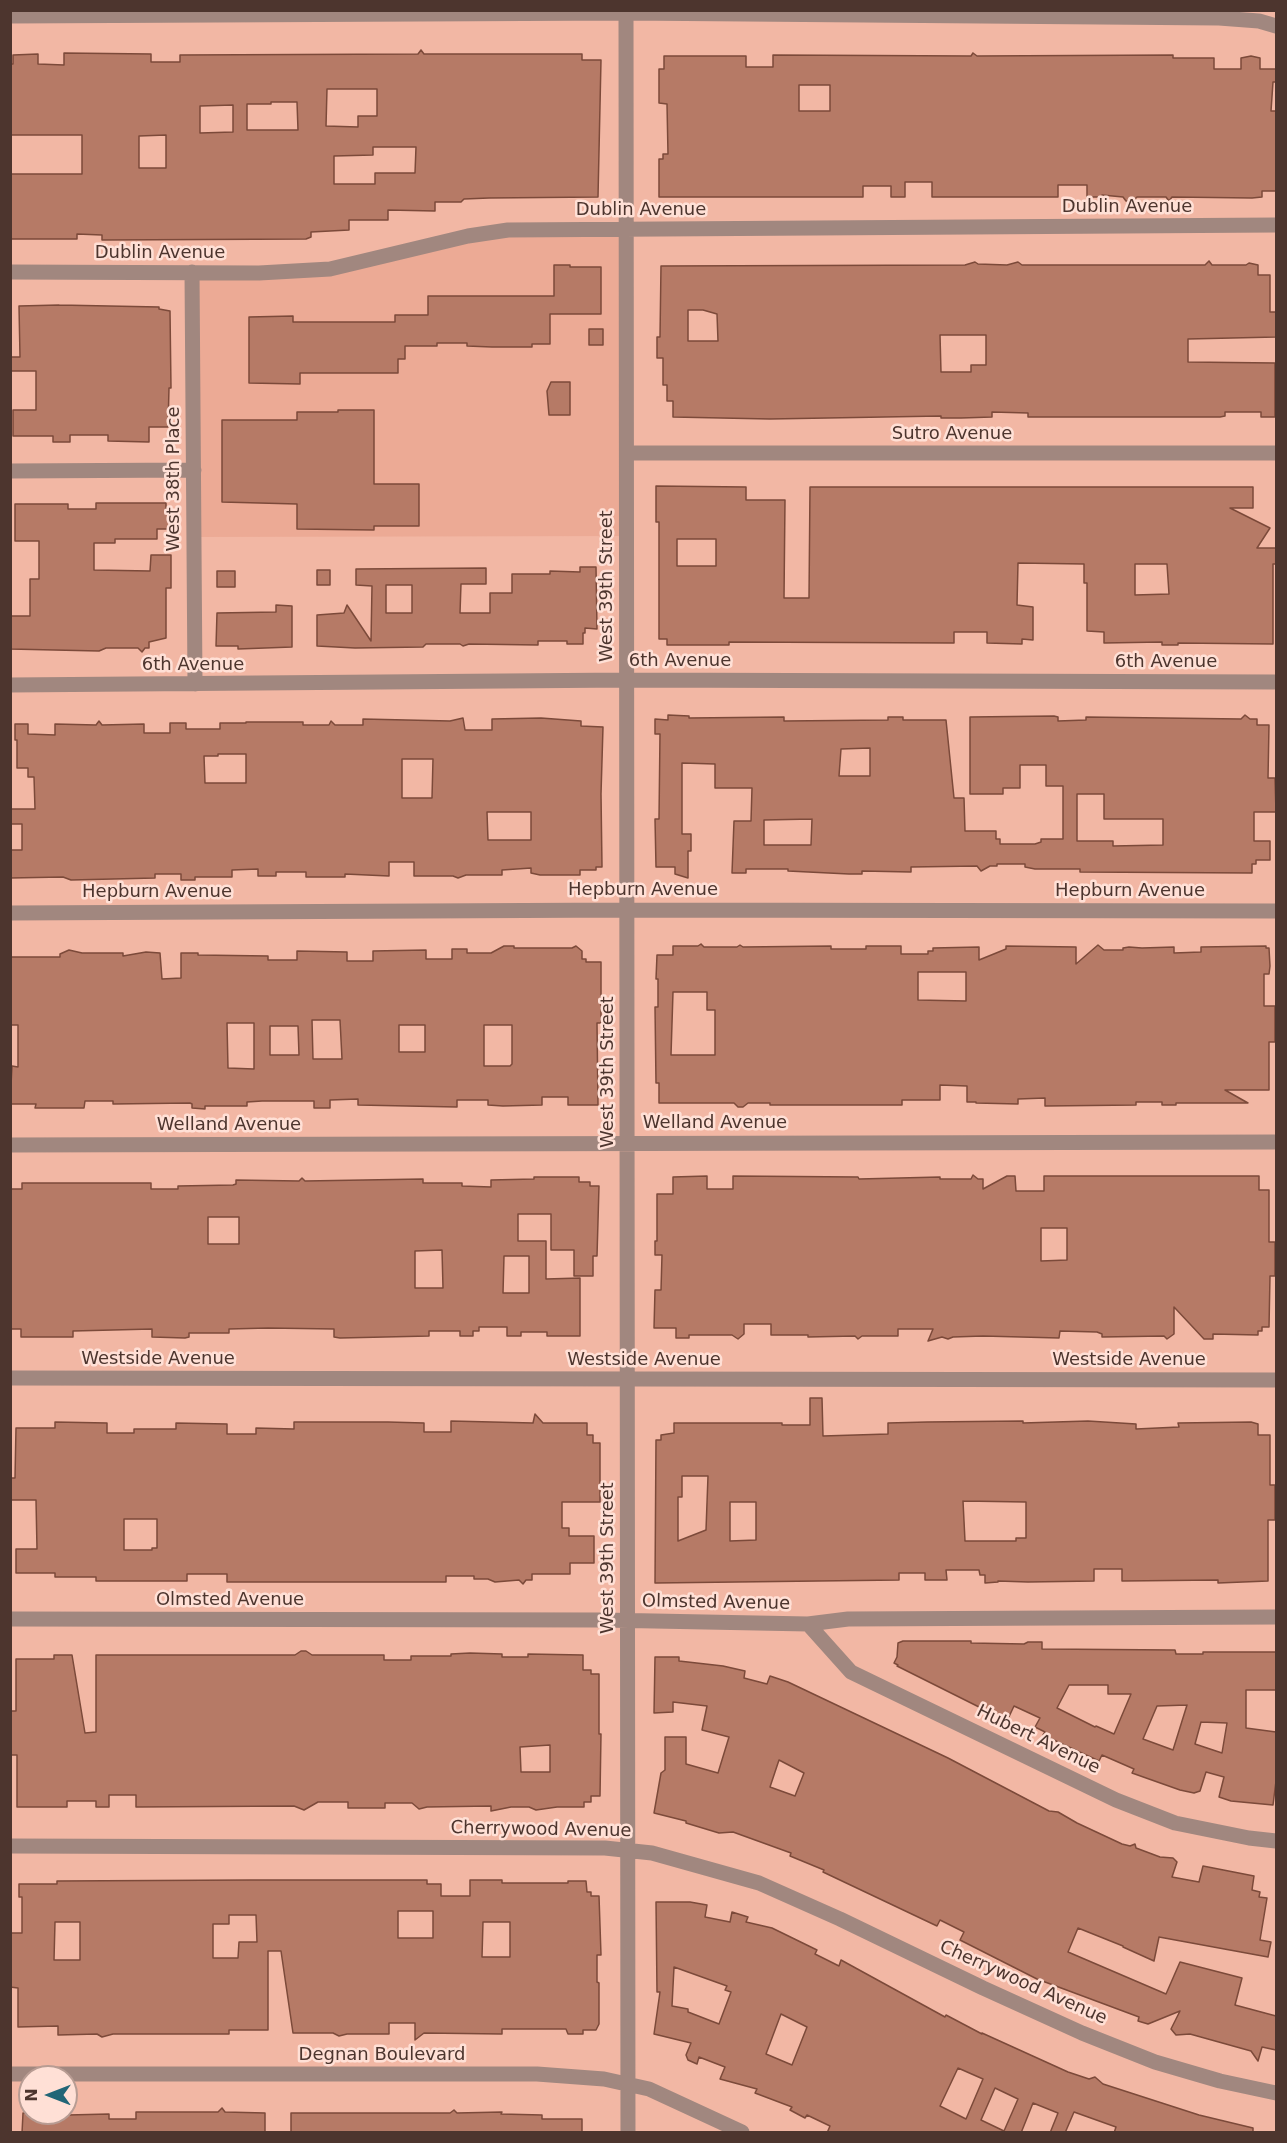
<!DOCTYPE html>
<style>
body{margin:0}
#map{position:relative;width:1287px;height:2143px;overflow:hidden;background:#f2b7a4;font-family:"DejaVu Sans",sans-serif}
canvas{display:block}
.frame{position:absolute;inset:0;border:12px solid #4d352e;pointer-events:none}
.north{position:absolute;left:18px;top:2065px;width:60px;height:60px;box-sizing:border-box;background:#ffe0d6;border:2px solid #b89c93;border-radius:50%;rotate:270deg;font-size:16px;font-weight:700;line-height:24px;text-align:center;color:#4d352e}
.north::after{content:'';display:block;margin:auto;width:21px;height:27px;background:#267;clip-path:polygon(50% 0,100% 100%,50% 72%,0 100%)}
</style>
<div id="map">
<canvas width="1287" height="2143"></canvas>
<div class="frame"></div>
<div class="north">N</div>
</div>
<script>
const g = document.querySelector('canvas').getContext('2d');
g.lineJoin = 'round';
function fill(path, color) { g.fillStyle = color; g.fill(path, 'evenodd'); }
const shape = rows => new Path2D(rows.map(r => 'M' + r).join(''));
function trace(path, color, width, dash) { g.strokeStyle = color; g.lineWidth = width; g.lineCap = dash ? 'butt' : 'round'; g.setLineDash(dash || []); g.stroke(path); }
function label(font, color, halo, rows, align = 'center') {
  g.font = font + ' "DejaVu Sans",sans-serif'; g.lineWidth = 5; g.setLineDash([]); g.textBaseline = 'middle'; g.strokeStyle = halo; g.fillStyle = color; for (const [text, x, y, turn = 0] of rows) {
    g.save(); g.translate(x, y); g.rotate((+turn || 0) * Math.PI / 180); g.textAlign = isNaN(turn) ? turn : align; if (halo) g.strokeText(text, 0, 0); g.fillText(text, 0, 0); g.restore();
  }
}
fill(shape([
 [627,229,627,536,194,537,192,272,330,269,468,236]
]), '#ecaa95');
const building = shape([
 [421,50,424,54,582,54,582,60,601,60,598,197,489,198,464,199,461,202,435,202,435,211,388,210,388,220,349,220,349,230,311,232,311,237,306,239,102,240,102,235,77,234,77,239,10,239,10,174,82,174,82,135,10,135,10,64,13,64,13,55,38,54,38,64,64,65,64,53,151,54,151,62,180,62,180,55,418,54,421,50],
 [327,89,377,89,377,116,358,116,358,127,326,126,327,89],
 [271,102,297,102,298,130,247,130,247,104,271,104,271,102],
 [233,105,233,132,200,133,200,106,233,105],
 [166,135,166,168,139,168,139,136,166,135],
 [373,147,416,147,415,173,375,173,375,184,334,184,334,156,373,155,373,147],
 [973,53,977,56,1173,55,1173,58,1214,58,1214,69,1241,69,1241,58,1251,56,1260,58,1260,69,1276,69,1276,82,1273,82,1271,111,1276,111,1276,191,1262,191,1262,197,1252,198,1172,197,1169,201,1166,197,1137,197,1133,201,1126,201,1123,197,1102,195,1102,197,1087,197,1087,185,1058,185,1058,197,932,197,932,182,905,182,905,197,891,197,891,186,863,186,863,197,659,197,659,159,663,159,663,154,668,154,667,104,659,103,659,69,664,69,664,56,746,56,746,67,773,67,773,55,971,56,973,53],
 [799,85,830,85,830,111,799,111,799,85],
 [1209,261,1212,265,1246,265,1249,263,1258,265,1258,275,1270,275,1270,312,1276,312,1276,337,1188,339,1188,362,1275,363,1275,417,1261,417,1261,412,1225,412,1225,416,1220,417,1028,417,1028,413,992,412,992,417,961,418,941,418,941,416,770,419,673,417,673,401,667,401,667,385,663,385,663,358,657,358,657,337,660,337,661,266,965,265,975,262,978,264,1007,265,1018,262,1022,265,1205,265,1209,261],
 [688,310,703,310,717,314,718,341,688,341,688,310],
 [940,335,986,335,986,365,971,365,971,372,941,372,940,335],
 [554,265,570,265,570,267,601,267,601,314,550,314,550,344,532,344,532,347,492,347,467,346,467,343,437,343,437,346,405,346,405,359,398,359,398,373,300,373,300,384,249,383,249,317,293,316,293,322,395,322,395,315,428,315,428,296,554,296,554,265],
 [59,305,159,307,159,309,170,311,171,388,169,388,168,427,149,427,149,442,108,441,108,435,70,435,70,442,53,442,53,436,13,436,13,410,36,410,36,371,10,371,10,357,20,357,19,306,59,305],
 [589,329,603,329,603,345,589,345,589,329],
 [551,382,570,382,570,415,549,415,547,391,551,382],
 [338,410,374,410,374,484,419,484,419,526,374,526,374,530,297,529,297,504,222,502,222,420,297,420,297,412,338,412,338,410],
 [656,486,746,487,746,500,785,500,784,598,809,598,810,487,1253,487,1253,508,1230,508,1270,528,1257,548,1276,548,1276,564,1273,564,1273,644,1178,643,1178,645,1162,645,1162,642,1104,643,1104,632,1087,631,1087,583,1084,583,1084,564,1018,563,1017,605,1033,607,1033,640,1022,639,1022,644,987,643,987,632,954,632,954,643,729,642,729,645,667,645,667,639,659,639,659,522,656,522,656,486],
 [677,539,716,539,716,566,677,566,677,539],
 [1135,564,1167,564,1169,594,1135,595,1135,564],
 [96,503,166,503,166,511,172,511,172,529,157,529,157,539,115,539,115,543,94,543,94,570,150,571,151,555,171,555,171,588,166,588,166,638,149,642,149,648,145,648,142,652,138,648,106,648,99,651,10,649,10,616,30,616,30,579,39,579,39,541,15,541,15,504,68,504,68,509,96,509,96,503],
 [580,567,596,567,597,629,585,628,585,633,583,633,583,644,567,644,567,641,538,641,538,645,469,644,463,646,460,644,426,644,423,647,355,648,317,646,317,615,344,613,347,605,371,641,372,586,356,585,356,569,486,568,486,584,461,584,460,613,490,613,490,593,512,593,512,574,550,574,550,571,580,572,580,567],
 [386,585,412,585,412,613,386,613,386,585],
 [317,570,330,570,330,585,317,585,317,570],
 [217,571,235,571,235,587,217,587,217,571],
 [276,605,292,606,292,647,238,649,238,646,216,646,217,613,276,612,276,605],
 [668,715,689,716,689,718,784,717,784,721,888,720,888,717,903,717,903,720,946,720,954,798,964,798,965,831,996,831,996,839,1000,839,1000,844,1035,844,1041,842,1041,839,1063,839,1063,786,1046,786,1046,765,1020,765,1020,788,1003,788,1003,794,970,794,970,717,1054,716,1058,717,1058,721,1086,720,1086,717,1241,719,1245,715,1250,719,1257,719,1257,725,1269,725,1268,778,1275,778,1276,812,1254,812,1254,841,1270,841,1270,860,1256,860,1256,864,1252,864,1252,873,1080,872,1080,869,1035,869,1025,867,1025,864,997,864,997,866,990,866,981,871,977,866,911,867,911,872,862,871,862,874,849,874,788,871,788,869,746,869,746,873,732,873,734,821,751,821,752,788,715,788,715,764,682,763,682,834,691,834,691,851,688,851,688,878,675,874,675,867,656,867,655,819,659,819,660,734,655,734,655,719,668,720,668,715],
 [870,748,870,776,839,776,841,749,870,748],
 [1077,794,1104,794,1104,819,1163,819,1163,845,1113,846,1113,841,1077,841,1077,794],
 [812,819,811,845,764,845,764,820,812,819],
 [463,718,465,730,492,730,492,719,541,718,581,721,581,726,603,727,601,794,602,867,596,867,596,870,580,870,580,875,540,875,531,873,531,868,502,870,502,875,466,875,458,878,453,876,414,876,414,862,389,862,389,876,345,874,345,877,306,877,306,872,276,872,276,876,258,876,258,869,232,870,232,877,195,877,195,880,181,880,181,874,155,874,155,878,71,880,63,877,10,878,10,850,22,850,22,824,10,824,10,809,35,809,34,777,28,777,28,768,17,768,17,740,15,740,15,724,28,724,28,734,55,735,55,724,96,725,99,721,102,725,144,724,144,733,170,733,170,723,186,723,186,729,220,729,220,723,246,723,246,722,303,722,303,725,329,725,331,721,335,725,363,725,363,719,450,721,463,718],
 [218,754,246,754,246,783,205,783,204,756,218,756,218,754],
 [402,759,433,759,432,798,402,798,402,759],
 [487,812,531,812,531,840,488,840,487,812],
 [701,944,704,947,737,947,740,945,743,947,831,946,831,949,866,949,866,946,901,946,901,954,928,954,928,951,933,951,933,948,979,947,979,960,1006,949,1006,946,1076,947,1076,964,1098,945,1104,950,1123,950,1123,948,1129,947,1142,948,1174,947,1174,953,1201,952,1201,947,1266,946,1266,948,1269,948,1270,966,1269,974,1264,974,1264,1006,1275,1006,1275,1042,1269,1042,1269,1090,1225,1090,1248,1103,1176,1103,1176,1105,1162,1105,1162,1102,1136,1102,1136,1105,1045,1106,1045,1098,1018,1099,1018,1104,976,1103,976,1102,967,1102,967,1086,940,1085,940,1100,902,1100,902,1105,770,1105,770,1103,748,1103,743,1107,738,1107,734,1103,659,1103,659,1083,656,1083,655,1007,658,1007,658,979,656,979,657,955,673,955,673,946,698,946,701,944],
 [918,972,966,972,966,1001,918,1000,918,972],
 [673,992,707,992,707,1010,715,1010,715,1055,671,1055,673,992],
 [504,946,514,946,514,948,572,948,576,946,582,951,582,959,586,959,586,962,601,962,601,1023,597,1023,598,1105,568,1105,568,1097,542,1097,542,1105,503,1106,488,1105,488,1100,457,1100,457,1107,358,1105,358,1099,330,1100,330,1108,314,1108,314,1101,262,1101,247,1102,247,1106,205,1106,205,1109,192,1108,192,1104,190,1103,113,1104,113,1101,85,1101,84,1108,35,1108,36,1104,10,1104,12,1066,18,1067,18,1025,10,1025,10,957,60,957,60,954,69,950,82,953,123,953,123,956,146,952,160,953,162,979,181,978,181,953,198,953,198,955,268,956,268,960,297,960,297,951,347,952,347,961,373,961,373,951,426,950,426,959,452,959,452,949,467,949,467,953,491,953,504,946],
 [312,1020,340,1020,342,1059,313,1059,312,1020],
 [227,1023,254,1023,254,1069,228,1068,227,1023],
 [399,1025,425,1025,425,1052,399,1052,399,1025],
 [484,1025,512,1025,512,1064,510,1066,484,1066,484,1025],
 [270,1026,298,1026,299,1055,270,1055,270,1026],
 [973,1175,978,1179,983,1179,983,1189,1007,1176,1015,1176,1016,1191,1044,1191,1044,1176,1259,1176,1259,1190,1269,1190,1269,1242,1275,1242,1275,1276,1270,1276,1269,1327,1262,1327,1262,1331,1258,1331,1258,1335,1213,1334,1213,1339,1204,1339,1174,1307,1174,1334,1167,1339,1164,1336,1102,1337,1102,1334,1097,1332,1060,1331,1059,1338,983,1336,953,1337,948,1339,942,1337,928,1341,933,1329,898,1329,898,1336,862,1336,858,1339,855,1336,808,1337,808,1335,771,1335,771,1324,744,1324,744,1334,738,1339,732,1335,689,1335,689,1338,676,1338,676,1328,654,1328,655,1290,661,1290,662,1255,655,1255,655,1241,657,1241,657,1194,673,1194,673,1177,707,1176,707,1189,733,1189,733,1176,858,1177,859,1179,940,1177,940,1179,971,1179,973,1175],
 [1041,1228,1067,1228,1067,1260,1041,1261,1041,1228],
 [534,1177,579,1177,579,1182,590,1182,590,1186,599,1186,597,1256,593,1256,593,1276,574,1276,574,1250,551,1250,551,1214,518,1214,518,1241,546,1241,546,1279,580,1278,580,1336,547,1336,547,1332,521,1332,521,1336,507,1336,507,1327,479,1327,479,1331,473,1331,473,1336,460,1336,460,1331,429,1331,429,1336,340,1338,334,1337,334,1329,268,1328,229,1329,229,1333,189,1333,189,1337,185,1338,152,1337,152,1329,73,1331,73,1337,21,1337,21,1329,10,1329,10,1189,22,1189,22,1183,151,1183,151,1189,178,1189,178,1186,233,1185,236,1184,236,1180,299,1181,302,1178,305,1181,423,1179,423,1183,462,1183,462,1186,491,1187,491,1180,534,1179,534,1177],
 [208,1217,239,1217,239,1244,208,1244,208,1217],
 [442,1250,443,1288,415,1288,415,1251,442,1250],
 [504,1256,529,1256,529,1293,503,1293,504,1256],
 [810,1398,822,1398,823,1436,888,1434,888,1423,927,1422,1023,1421,1023,1423,1088,1421,1136,1424,1136,1429,1179,1427,1178,1423,1251,1422,1258,1424,1258,1435,1270,1435,1270,1485,1275,1485,1275,1520,1268,1520,1268,1581,1218,1583,1218,1580,1122,1581,1122,1569,1094,1569,1094,1581,1028,1582,998,1581,998,1582,985,1583,985,1575,980,1575,979,1570,946,1570,947,1580,925,1580,925,1573,899,1573,899,1580,655,1583,656,1440,661,1440,661,1435,674,1433,674,1423,782,1423,782,1425,810,1425,810,1398],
 [682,1476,708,1476,706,1530,678,1541,678,1497,682,1497,682,1476],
 [963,1501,1026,1502,1026,1538,1016,1538,1016,1541,965,1541,963,1501],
 [730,1502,756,1502,756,1540,730,1541,730,1502],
 [535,1414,543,1423,587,1423,587,1435,593,1435,593,1443,600,1443,600,1502,562,1502,562,1528,569,1528,569,1536,594,1536,594,1563,570,1563,570,1574,532,1574,532,1580,526,1580,523,1584,519,1580,495,1582,488,1579,474,1579,474,1576,446,1576,446,1582,227,1582,227,1574,187,1574,187,1581,96,1581,96,1577,55,1577,55,1573,16,1573,16,1549,37,1549,36,1500,10,1500,10,1478,15,1478,16,1428,55,1428,55,1422,107,1423,107,1433,134,1433,134,1429,176,1429,176,1423,227,1424,227,1434,256,1434,256,1428,294,1429,294,1422,388,1422,424,1423,424,1432,451,1432,451,1421,533,1423,535,1414],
 [124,1519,157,1519,157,1548,152,1548,152,1550,124,1550,124,1519],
 [903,1641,971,1641,971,1643,1024,1644,1028,1642,1042,1642,1042,1649,1175,1650,1176,1654,1203,1654,1203,1652,1276,1652,1276,1690,1246,1690,1246,1728,1276,1732,1276,1781,1273,1805,1231,1801,1219,1797,1224,1777,1206,1772,1200,1791,1194,1793,1180,1790,1132,1773,1134,1769,1102,1755,1099,1761,1043,1735,1045,1732,1035,1727,1040,1718,1014,1706,1007,1721,897,1666,898,1665,894,1663,897,1657,898,1643,903,1641],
 [1069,1685,1108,1685,1108,1694,1131,1694,1114,1734,1096,1726,1095,1727,1057,1708,1069,1685],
 [1187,1705,1173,1750,1143,1739,1157,1706,1187,1705],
 [1201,1722,1227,1723,1222,1753,1195,1744,1201,1722],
 [301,1651,306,1651,312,1655,384,1655,384,1660,411,1660,411,1656,451,1656,451,1654,470,1653,502,1654,502,1657,528,1657,528,1654,583,1655,583,1670,591,1670,591,1674,599,1674,599,1734,601,1734,600,1796,591,1796,591,1802,584,1802,584,1807,557,1807,536,1810,529,1807,511,1807,491,1811,491,1806,427,1807,419,1809,412,1803,385,1803,385,1808,348,1808,348,1802,318,1802,304,1810,294,1806,136,1807,136,1795,109,1795,109,1807,96,1807,96,1801,67,1801,67,1807,17,1807,17,1755,10,1755,10,1711,16,1711,16,1659,54,1659,54,1655,72,1655,85,1733,96,1732,96,1655,295,1655,301,1651],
 [550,1745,550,1772,521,1772,520,1747,550,1745],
 [655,1657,679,1657,679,1661,723,1666,745,1671,744,1678,767,1684,770,1676,788,1682,948,1758,1049,1811,1058,1812,1077,1823,1122,1844,1130,1846,1135,1844,1136,1848,1160,1857,1173,1858,1177,1862,1172,1877,1199,1882,1203,1866,1254,1876,1252,1890,1260,1892,1259,1897,1267,1898,1260,1940,1271,1942,1268,1957,1159,1937,1154,1961,1123,1947,1123,1946,1078,1928,1068,1952,1166,1994,1180,1962,1242,1978,1235,2005,1276,2016,1276,2050,1262,2047,1258,2061,1251,2051,1190,2034,1176,2035,1171,2029,1180,2011,1148,2024,1138,2021,1139,2017,1037,1979,960,1940,964,1932,940,1920,937,1926,823,1872,824,1870,790,1856,791,1853,733,1832,719,1833,686,1823,686,1821,654,1813,661,1773,665,1770,665,1737,686,1737,686,1764,718,1773,729,1737,702,1730,707,1706,673,1702,673,1712,654,1713,655,1657],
 [779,1760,804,1773,795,1796,770,1787,779,1760],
 [250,1880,427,1880,427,1884,441,1884,441,1896,470,1896,470,1880,502,1880,502,1883,568,1883,568,1881,586,1881,587,1892,591,1892,591,1896,599,1896,601,1955,597,1955,597,1982,599,1983,599,2024,596,2030,583,2030,583,2034,568,2034,566,2029,502,2029,502,2034,424,2033,415,2040,415,2023,389,2023,389,2034,347,2034,339,2036,333,2033,293,2033,281,1951,268,1951,268,2030,229,2030,229,2034,113,2034,102,2037,97,2034,58,2035,58,2026,18,2027,18,1988,10,1987,10,1933,22,1933,22,1897,19,1897,19,1884,57,1884,57,1881,250,1880],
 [398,1911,433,1911,433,1938,398,1938,398,1911],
 [229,1915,256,1915,257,1942,239,1942,238,1958,213,1958,213,1924,229,1924,229,1915],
 [55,1922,80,1922,80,1960,54,1960,55,1922],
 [483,1922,510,1922,510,1957,482,1957,483,1922],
 [656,1902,690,1902,707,1905,705,1917,730,1922,732,1912,748,1917,746,1922,772,1928,817,1950,815,1954,839,1966,841,1960,945,2017,946,2015,982,2034,982,2033,1068,2072,1089,2079,1095,2077,1103,2084,1199,2115,1253,2128,1253,2133,1114,2133,1116,2127,1074,2112,1065,2133,1050,2133,1058,2113,1033,2103,1021,2133,827,2133,830,2126,807,2115,805,2118,790,2110,792,2107,755,2093,757,2089,720,2079,725,2067,699,2057,697,2064,688,2060,686,2055,691,2043,654,2034,660,1992,657,1992,656,1902],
 [674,1967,727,1986,725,1990,731,1992,719,2024,688,2012,688,2009,672,2006,674,1967],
 [781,2014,807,2027,792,2065,766,2054,781,2014],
 [958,2068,983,2079,966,2119,940,2106,958,2068],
 [995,2088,1018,2099,1004,2131,981,2120,995,2088],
 [222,2108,225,2112,265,2113,265,2133,22,2133,23,2113,68,2113,68,2115,109,2114,109,2119,136,2119,136,2112,218,2112,222,2108],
 [454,2110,457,2113,502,2112,501,2114,542,2115,542,2119,582,2119,582,2133,291,2133,291,2113,450,2113,454,2110]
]);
fill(building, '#b67a66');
trace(building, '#7c4a3a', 1.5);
trace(shape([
 [626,10,628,2132],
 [10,16,626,13,1219,18,1259,21,1276,26],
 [10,272,259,273,330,269,468,236,508,230,1276,225],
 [192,272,195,684],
 [627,453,1276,453],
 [10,471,194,470],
 [10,685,627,680,1276,682],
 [10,913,627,910,1276,911],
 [10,1145,1276,1142],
 [10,1378,1276,1380],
 [10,1619,603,1620,808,1624,848,1619,1276,1617],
 [808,1624,851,1672,1116,1800,1175,1823,1249,1838,1276,1841],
 [10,1846,605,1848,652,1853,759,1883,840,1919,983,1988,1082,2033,1155,2062,1220,2081,1276,2093],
 [10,2074,537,2074,604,2079,649,2089,742,2132]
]), '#a1877f', 15);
label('18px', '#4d352e', '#ffe0d6', [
 ["Dublin Avenue",1127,207],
 ["Dublin Avenue",641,210],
 ["Dublin Avenue",160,253],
 ["Sutro Avenue",952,434],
 ["West 38th Place",174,479,-90],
 ["West 39th Street",607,586,-90],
 ["6th Avenue",680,661],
 ["6th Avenue",1166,662],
 ["6th Avenue",193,665],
 ["Hepburn Avenue",643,890],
 ["Hepburn Avenue",1130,891],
 ["Hepburn Avenue",157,892],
 ["West 39th Street",608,1072,-90],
 ["Welland Avenue",715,1123],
 ["Welland Avenue",229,1125],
 ["Westside Avenue",158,1359],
 ["Westside Avenue",644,1360],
 ["Westside Avenue",1129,1360],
 ["West 39th Street",608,1558,-90],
 ["Olmsted Avenue",230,1600],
 ["Olmsted Avenue",716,1603,1],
 ["Hubert Avenue",1038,1740,26],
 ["Cherrywood Avenue",541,1830,1],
 ["Cherrywood Avenue",1023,1983,24],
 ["Degnan Boulevard",382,2055]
]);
</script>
